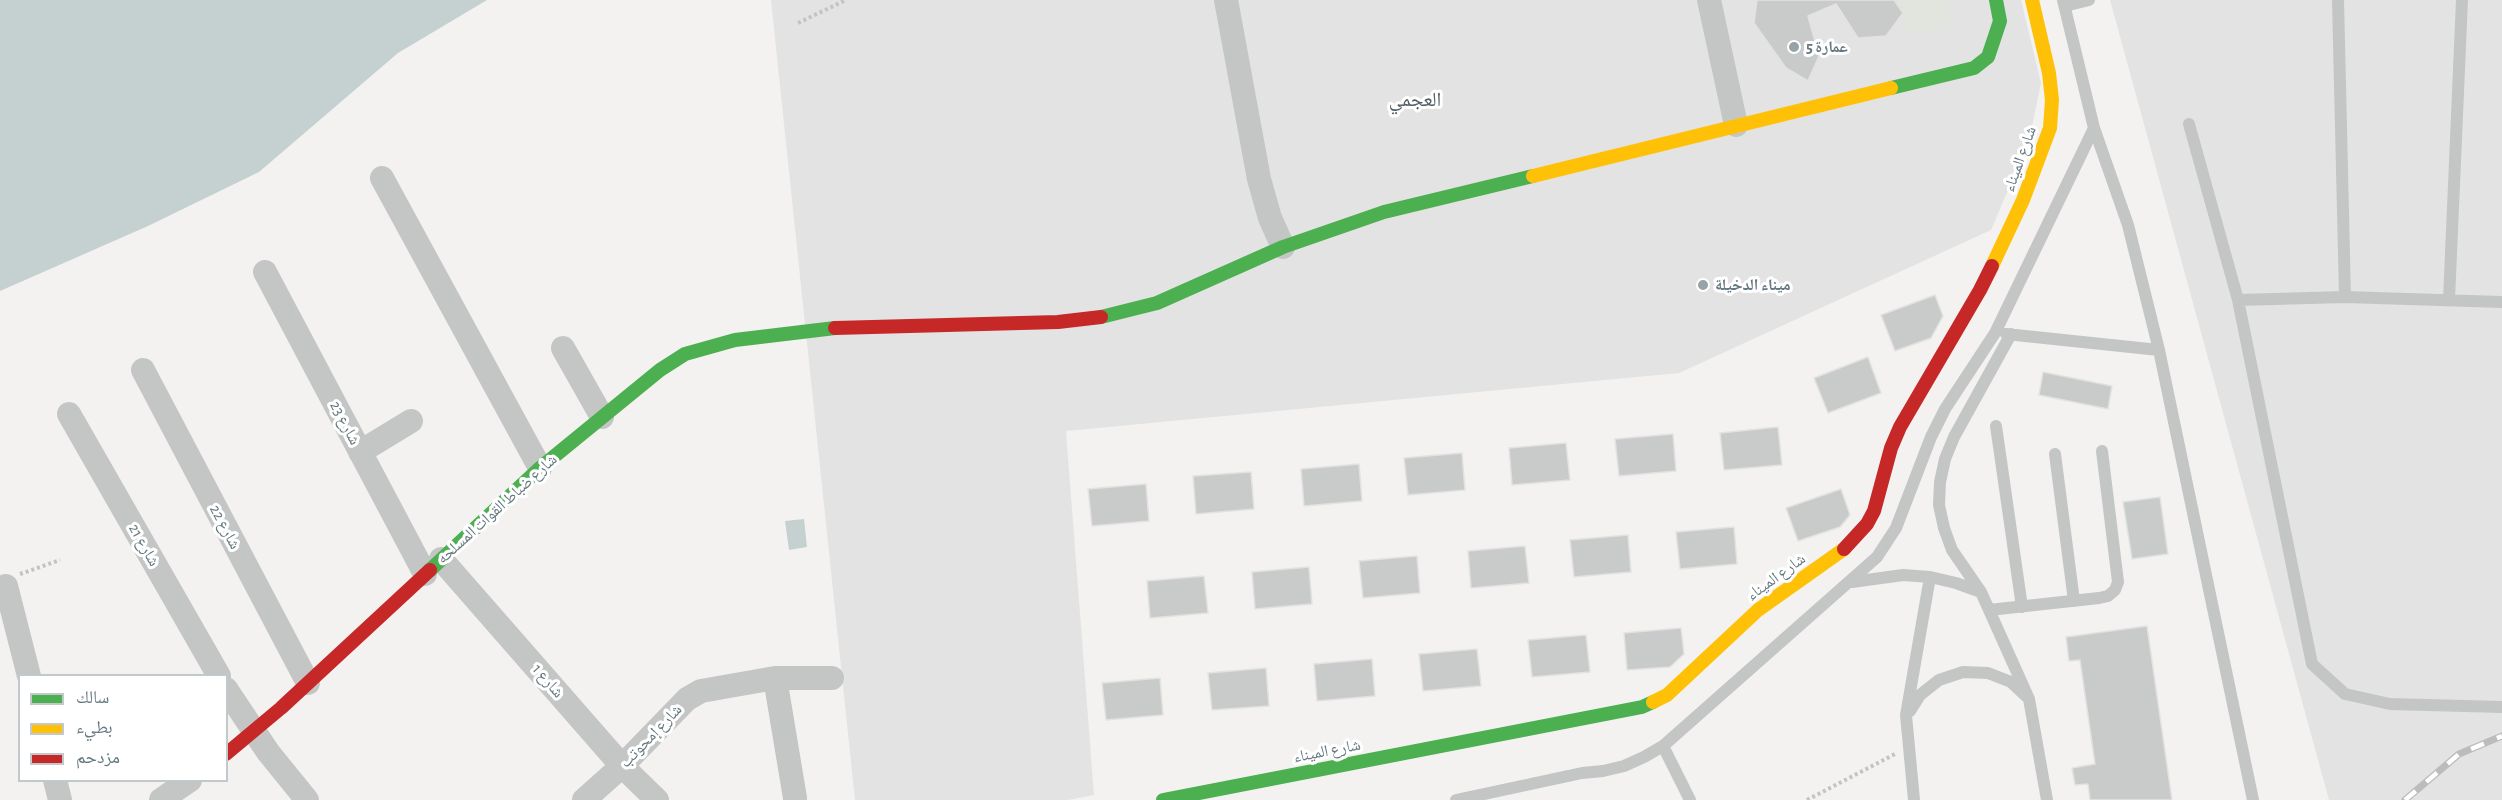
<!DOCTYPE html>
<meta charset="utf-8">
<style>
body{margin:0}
#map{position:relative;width:2502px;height:800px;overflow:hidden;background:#f3f2f0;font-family:"Alegreya Sans","Noto Naskh Arabic",sans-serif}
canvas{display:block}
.legend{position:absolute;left:18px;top:674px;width:210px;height:108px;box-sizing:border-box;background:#fff;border:2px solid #c1c9cc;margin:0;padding:8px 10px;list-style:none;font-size:18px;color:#64787f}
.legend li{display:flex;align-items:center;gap:12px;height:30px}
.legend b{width:30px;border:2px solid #c1c9cc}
</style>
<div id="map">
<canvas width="2502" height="800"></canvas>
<ul class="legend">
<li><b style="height:8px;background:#4caf50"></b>سالك</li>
<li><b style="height:8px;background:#ffc107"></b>بطيء</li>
<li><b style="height:8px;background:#c62828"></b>مزدحم</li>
</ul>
</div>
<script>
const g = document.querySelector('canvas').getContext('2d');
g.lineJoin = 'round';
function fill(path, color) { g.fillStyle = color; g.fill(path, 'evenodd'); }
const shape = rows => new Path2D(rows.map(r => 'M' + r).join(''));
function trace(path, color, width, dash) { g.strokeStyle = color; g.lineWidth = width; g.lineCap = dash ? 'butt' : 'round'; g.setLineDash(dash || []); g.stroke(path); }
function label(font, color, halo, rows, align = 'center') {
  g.font = font + ' "Alegreya Sans","Noto Naskh Arabic",sans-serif'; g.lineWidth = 6; g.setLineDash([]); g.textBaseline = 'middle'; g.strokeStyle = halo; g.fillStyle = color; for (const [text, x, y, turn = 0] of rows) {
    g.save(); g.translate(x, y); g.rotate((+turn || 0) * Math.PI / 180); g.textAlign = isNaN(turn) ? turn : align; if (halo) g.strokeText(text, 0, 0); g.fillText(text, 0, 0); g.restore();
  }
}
fill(shape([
 [771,0,2021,0,2041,83,2029,141,1991,230,1679,373,1066,431,1094,795,1068,800,855,800],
 [2110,0,2502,0,2502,800,2329,800]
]), '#e3e3e3');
fill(shape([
 [1900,0,1948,0,1954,25,1908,35]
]), '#e2e4de');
fill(shape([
 [0,0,487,0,398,53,259,172,148,226,0,291],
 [804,519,807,547,789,550,785,521]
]), '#c5d0d0');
const building = shape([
 [1757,0,1894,0,1903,13,1886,36,1858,38,1836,4,1808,16,1819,56,1808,81,1786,68,1754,23,1757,0],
 [1935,295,1943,316,1931,338,1895,351,1881,315,1935,295],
 [1868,357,1881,393,1828,413,1814,378,1868,357],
 [2043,372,2112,386,2108,409,2039,395,2043,372],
 [1778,427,1782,465,1724,470,1720,433,1778,427],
 [1673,434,1676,471,1619,476,1615,439,1673,434],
 [1566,443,1570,480,1512,485,1509,448,1566,443],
 [1462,453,1465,490,1408,495,1404,458,1462,453],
 [1359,464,1362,501,1304,506,1301,469,1359,464],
 [1251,472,1254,509,1196,514,1193,476,1251,472],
 [1146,484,1149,521,1092,526,1088,489,1146,484],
 [1841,489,1850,515,1840,527,1798,541,1786,508,1841,489],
 [2160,497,2168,554,2132,559,2123,502,2160,497],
 [1734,527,1737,564,1680,569,1676,532,1734,527],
 [1628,535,1631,572,1574,577,1570,540,1628,535],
 [1525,546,1529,583,1471,588,1468,551,1525,546],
 [1417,556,1420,593,1363,598,1359,561,1417,556],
 [1309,567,1312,604,1255,609,1252,572,1309,567],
 [1204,576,1208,613,1150,618,1147,581,1204,576],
 [2147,626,2172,800,2090,800,2088,784,2075,785,2072,768,2095,764,2080,660,2069,661,2066,637,2147,626],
 [1681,628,1684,654,1670,667,1627,670,1624,633,1681,628],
 [1586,635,1590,672,1532,677,1528,640,1586,635],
 [1477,649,1481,686,1423,691,1419,654,1477,649],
 [1372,659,1375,696,1317,701,1314,664,1372,659],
 [1266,668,1269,706,1212,710,1208,673,1266,668],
 [1160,678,1163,715,1106,720,1102,683,1160,678]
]);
fill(building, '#c9cbcb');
trace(building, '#e2e2e0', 1.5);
trace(shape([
 [798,23,846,0],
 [20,574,60,560],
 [1807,800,1895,754]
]), '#c3c3c4', 4, [3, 3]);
trace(shape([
 [2063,0,2094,128,2128,225,2159,350,2253,800],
 [2338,0,2345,297],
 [2065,6,2089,0],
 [2189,124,2238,300,2312,664,2345,694,2390,704,2502,707],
 [2238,300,2345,297,2502,302],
 [2449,300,2462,0],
 [2006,334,2159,350],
 [2011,334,1954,437,1945,459,1940,482,1939,505,1944,528,1952,550,1981,592,2029,699,2047,800],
 [1996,426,2022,607],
 [2055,454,2074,601],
 [1852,582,1903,575,1930,577,1956,583,1981,592],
 [1989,610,2099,598,2108,596,2115,590,2118,582,2102,451],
 [1910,711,1920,695,1939,680,1963,672,1988,673,2011,682,2026,696],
 [1663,746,1690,800],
 [1456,800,1582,773,1603,771,1624,766,1644,757,1663,746,1877,557,1896,528,1931,437,1945,409,1995,333,2094,128],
 [1914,800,1906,715,1930,577]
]), '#c4c6c6', 12);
trace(shape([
 [1226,0,1259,179,1270,218,1283,247],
 [1709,0,1736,125],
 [382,178,540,468],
 [265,272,425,574],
 [563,348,602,417],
 [143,370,308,683],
 [69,414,219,676],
 [360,452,411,421],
 [441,559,622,766,657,800],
 [6,586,29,676],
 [775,678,795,798],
 [226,689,268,752,307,800],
 [55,780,60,800],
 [161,800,190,780],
 [584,800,622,766,687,699,701,691,775,678,832,678]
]), '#c4c6c6', 24);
trace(shape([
 [1891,88,1974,68,1988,57,2000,21,1996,0],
 [1101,317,1157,303,1283,247,1384,212,1533,176],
 [430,570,540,468,660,370,685,354,735,340,835,328],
 [1163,800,1642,707,1653,702]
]), '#4caf50', 14);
trace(shape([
 [1533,176,1891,88],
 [1992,266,2023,200,2050,128,2052,100,2049,73,2032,0],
 [1653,702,1667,695,1758,610,1844,549]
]), '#ffc107', 14);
trace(shape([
 [835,328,1058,322,1101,317],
 [1844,549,1867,524,1874,511,1891,448,1900,427,1980,290,1992,266],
 [226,754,281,708,430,570]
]), '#c62828', 14);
const rail = shape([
 [2405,800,2459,754,2502,736]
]);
trace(rail, '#bbbcbd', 7);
trace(rail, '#fff', 4.5, [14]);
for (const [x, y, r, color] of [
 [1794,47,6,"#96a3a7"],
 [1703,285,6,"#96a3a7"]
]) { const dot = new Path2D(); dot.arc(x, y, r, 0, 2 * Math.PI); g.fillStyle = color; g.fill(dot); trace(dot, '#fff', 2); }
label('bold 16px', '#64787f', '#fff', [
 ["عمارة 5",1806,47],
 ["ميناء الدخيلة",1715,285]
], 'left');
label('16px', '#64787f', '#fff', [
 ["شارع الميناء",2020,159,-70],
 ["شارع 23",345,423,62],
 ["شارع ضباط القوات المسلحه",497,509,-42],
 ["شارع 22",225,527,62],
 ["شارع 21",144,545,60],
 ["شارع الميناء",1776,577,-36],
 ["شارع 1",548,681,49],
 ["شارع إمحوتب",651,736,-46],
 ["شارع الميناء",1327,751,-11]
]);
label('20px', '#515f65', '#fff', [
 ["العجمي",1415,100]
]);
</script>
